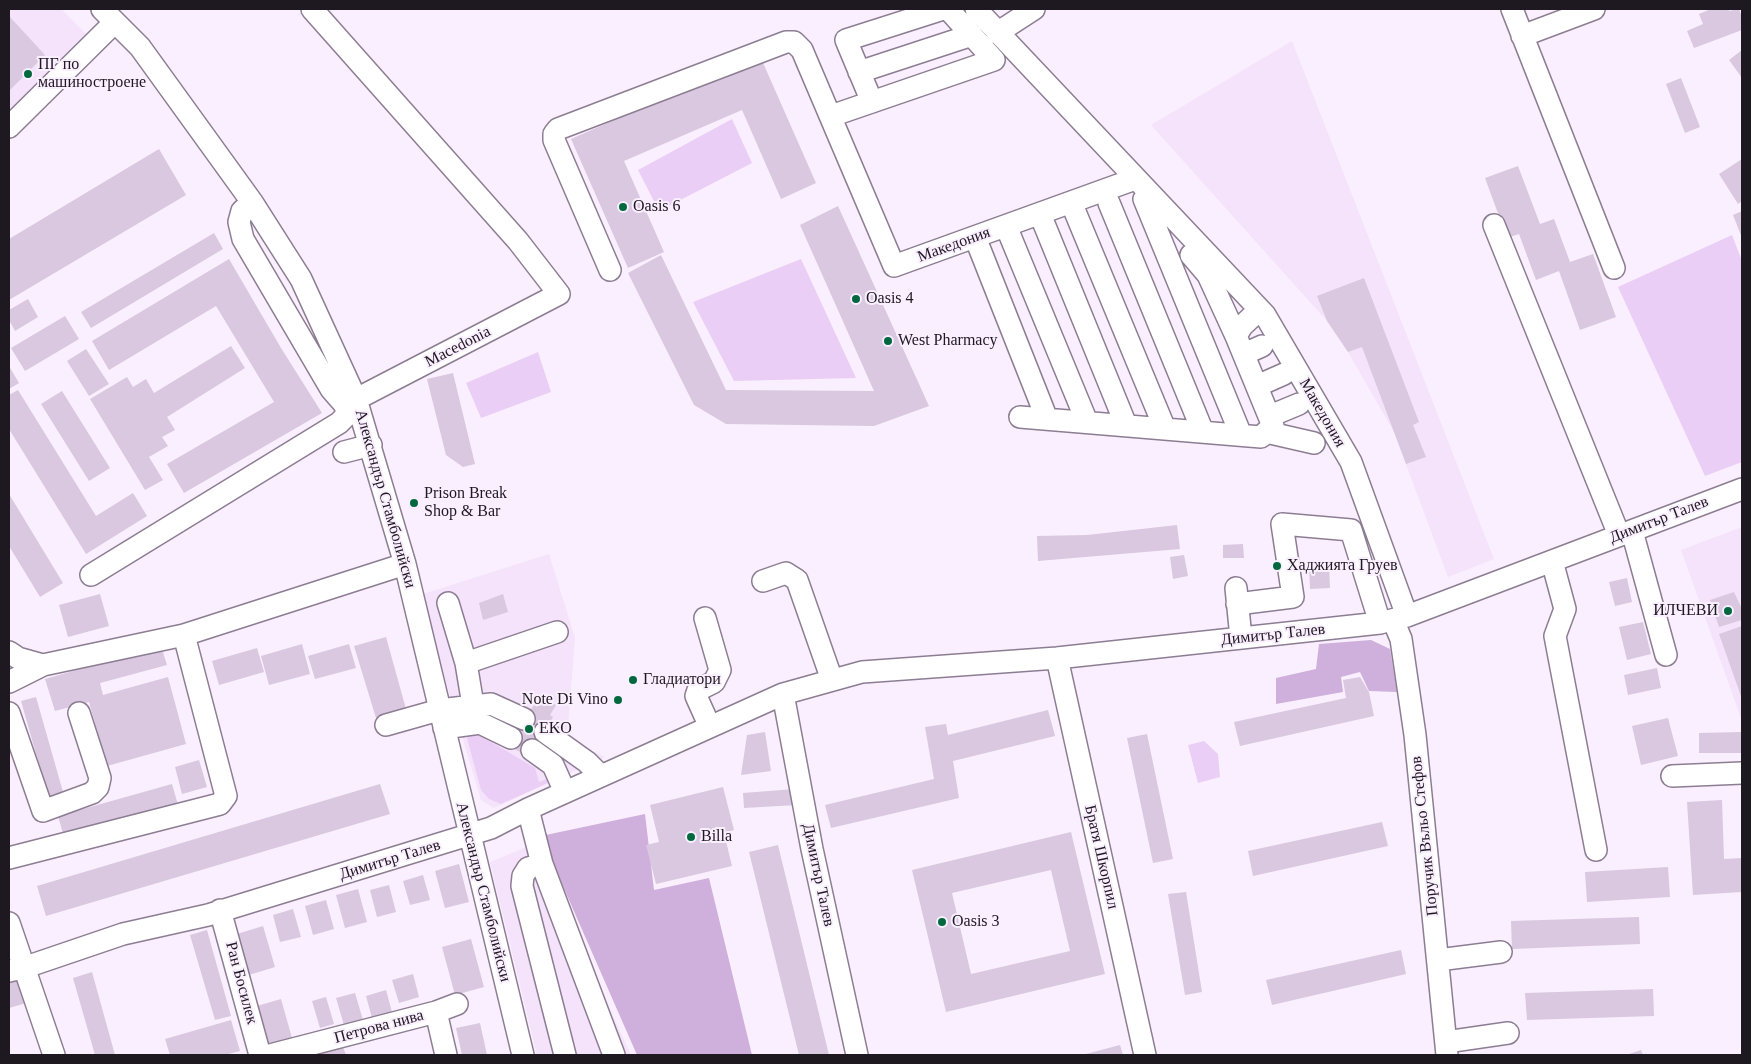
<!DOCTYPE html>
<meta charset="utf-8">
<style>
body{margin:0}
#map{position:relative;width:1751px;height:1064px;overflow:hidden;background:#faeffe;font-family:"Times New Roman",serif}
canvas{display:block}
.frame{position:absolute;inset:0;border:10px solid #1e1820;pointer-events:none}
</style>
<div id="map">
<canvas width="1751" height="1064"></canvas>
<div class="frame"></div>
</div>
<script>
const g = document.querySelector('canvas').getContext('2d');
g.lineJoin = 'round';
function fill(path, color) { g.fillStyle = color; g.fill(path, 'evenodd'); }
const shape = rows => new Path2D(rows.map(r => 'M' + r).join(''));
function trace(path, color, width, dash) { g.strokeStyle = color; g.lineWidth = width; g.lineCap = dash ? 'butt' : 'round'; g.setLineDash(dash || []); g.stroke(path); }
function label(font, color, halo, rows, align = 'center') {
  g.font = font + ' "Times New Roman",serif'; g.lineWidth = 4; g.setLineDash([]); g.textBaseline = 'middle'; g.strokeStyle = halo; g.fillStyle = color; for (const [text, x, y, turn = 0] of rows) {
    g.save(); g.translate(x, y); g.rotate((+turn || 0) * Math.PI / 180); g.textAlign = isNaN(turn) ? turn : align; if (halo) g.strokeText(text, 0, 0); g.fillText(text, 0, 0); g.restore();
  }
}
fill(shape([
 [9,9,61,9,86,34,9,114],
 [1292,41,1494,559,1448,577,1394,432,1348,352,1327,321,1151,125],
 [1742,527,1742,721,1681,550],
 [549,554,575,638,567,739,605,757,494,808,481,800,420,595],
 [534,844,631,1055,537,1055,490,862]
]), '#f4e3fb');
fill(shape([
 [732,119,752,163,659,211,638,170],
 [1732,235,1742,261,1742,462,1705,476,1618,287],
 [801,259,856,378,734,381,693,302],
 [538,352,551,392,481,418,466,383],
 [476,726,483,728,486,739,535,768,539,782,558,775,557,779,501,804,489,799,481,790,467,738],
 [1204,741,1218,754,1220,777,1198,783,1188,745]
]), '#eacef5');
fill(shape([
 [1371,640,1390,649,1397,692,1369,691,1360,672,1341,677,1343,692,1276,704,1276,678,1316,669,1319,644],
 [645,814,654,890,709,878,752,1055,637,1055,541,836]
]), '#cfafdb');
fill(shape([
 [1711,9,1729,9,1729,11,1739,9,1742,17,1742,30,1694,48,1687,31,1703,24,1699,14],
 [9,16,45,55,9,91],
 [1742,50,1742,78,1729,60],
 [760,56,816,183,781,199,742,110,624,161,664,252,628,268,571,139],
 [1681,78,1700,127,1685,133,1666,84],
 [159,149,186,195,9,300,9,239],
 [1742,159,1742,201,1738,204,1719,174],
 [1518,166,1540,224,1554,219,1570,262,1593,254,1616,317,1580,330,1559,271,1536,280,1519,234,1507,238,1485,178],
 [838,206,929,406,874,426,726,424,694,405,628,273,661,255,726,390,874,391,800,225],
 [1742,211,1742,238,1733,215],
 [214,233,223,249,91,328,81,312],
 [229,259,281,348,322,413,184,493,167,464,274,402,216,306,109,370,92,341],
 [1364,278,1419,422,1413,425,1426,457,1406,464,1362,347,1348,352,1327,321,1317,296],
 [28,299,38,317,15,331,9,320,9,310],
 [65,316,79,339,25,371,11,348],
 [231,346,245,368,167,417,175,430,162,437,168,446,149,457,163,480,145,490,90,399,127,377,133,387,146,379,154,393],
 [86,349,109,384,89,396,67,361],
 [9,366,19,383,9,389],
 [453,373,475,464,463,467,446,455,427,379],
 [18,390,96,516,133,493,147,516,86,554,9,429,9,395],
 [62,391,110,468,89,481,41,404],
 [9,494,63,583,40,597,9,546],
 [1177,525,1180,549,1038,561,1037,536,1087,535],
 [1243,544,1244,558,1223,558,1223,545],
 [1184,555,1188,576,1173,579,1170,557],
 [1329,564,1330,588,1310,589,1309,565],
 [1627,578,1632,602,1615,606,1609,582],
 [1734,592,1742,609,1742,620,1719,627,1710,600],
 [100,594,109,626,68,637,59,605],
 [503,594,508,612,483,620,479,603],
 [1643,622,1651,654,1627,660,1619,627],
 [1742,626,1742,699,1719,634],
 [386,637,406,709,376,718,354,646],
 [302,644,310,674,269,685,261,656],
 [349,644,356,668,315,679,308,656],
 [161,646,167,665,100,683,103,695,168,677,186,744,107,766,89,702,55,711,45,679],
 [257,648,264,672,219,685,212,661],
 [1657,668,1661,688,1628,695,1624,675],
 [1360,677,1369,692,1374,716,1240,746,1234,722,1346,698,1343,680],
 [36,697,65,799,50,803,21,701],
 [543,697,556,705,550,715,553,717,528,757,510,746,511,738,534,705,537,707],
 [1048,710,1055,736,953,761,959,798,831,828,825,805,934,779,925,727,946,724,948,735],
 [1668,718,1678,756,1641,765,1632,726],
 [765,732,771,771,741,775,747,735],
 [1742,732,1742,753,1699,753,1699,733],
 [1147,734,1173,859,1153,863,1127,738],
 [199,760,207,787,182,794,175,767],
 [172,784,178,805,64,837,58,816],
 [380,784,390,814,46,916,37,886],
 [723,787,734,830,724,833,732,866,656,884,646,845,659,842,650,805],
 [795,789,797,805,744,808,743,793],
 [1722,800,1724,859,1742,858,1742,892,1693,895,1687,802],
 [1382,822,1388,846,1253,876,1248,851],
 [1071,832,1105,974,946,1012,912,870],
 [1051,870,1070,951,971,974,952,893],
 [778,845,829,1055,799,1055,749,852],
 [459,864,469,902,445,908,435,871],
 [1668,867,1670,897,1587,902,1585,872],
 [423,875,430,900,410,905,403,881],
 [389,885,396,912,377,917,370,890],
 [358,889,367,922,345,928,336,895],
 [1186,892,1202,992,1185,995,1168,894],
 [326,900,334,929,313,935,305,906],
 [293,909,301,937,280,942,273,915],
 [1639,917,1640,944,1512,949,1511,921],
 [263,926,275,967,249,975,237,934],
 [207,930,231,1016,215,1020,190,935],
 [471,939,484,987,455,995,442,947],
 [1401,950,1406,974,1272,1005,1266,980],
 [92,972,115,1055,95,1055,73,978],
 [413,974,419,997,399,1003,392,980],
 [23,978,30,1002,9,1008,9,982],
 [1653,989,1654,1016,1527,1020,1525,993],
 [386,990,392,1012,372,1018,366,996],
 [355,993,363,1020,344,1025,336,998],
 [326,997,334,1024,320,1028,312,1001],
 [281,999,292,1038,268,1045,257,1006],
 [231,1020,240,1051,225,1055,170,1055,165,1039],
 [480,1023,487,1055,462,1055,456,1028],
 [1120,1045,1123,1055,1082,1055],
 [343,1047,346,1055,315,1055],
 [1641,1050,1643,1055,1626,1055]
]), '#d9c8df');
const minor = shape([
 [102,9,140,47,252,202,301,279,356,399,405,564,523,1055],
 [976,9,1265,315,1351,462,1407,616],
 [1512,9,1614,268],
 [997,33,1034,9],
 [1522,36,1594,9],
 [859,72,972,35],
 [872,102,846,40,943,9],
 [831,116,994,60,948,9],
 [9,127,115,22],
 [1144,199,1241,435],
 [252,202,242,211,239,222,243,239,331,389,345,405,559,294,518,241,312,9],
 [1071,202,1165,429],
 [1109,203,1203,432],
 [1040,214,1126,425],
 [1494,225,1619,535],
 [1006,226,1087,422],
 [975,237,1047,419],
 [1191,255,1208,275,1236,336],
 [610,270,554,140,554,134,558,129,786,42,794,42,802,50,894,266,1135,179],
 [1244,354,1262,346],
 [1257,386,1284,374],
 [1270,416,1299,404],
 [1020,417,1261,437,1273,426,1236,336,1242,326,1259,310],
 [1266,432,1314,443],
 [344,452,371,445],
 [1632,531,1666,655],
 [1552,561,1565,609,1555,636,1596,850],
 [91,575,339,423,347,415,345,405],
 [763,581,786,573,797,580,832,680],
 [1236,588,1241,638],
 [448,603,466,663,476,723],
 [1237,604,1293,597,1282,524,1351,530,1380,623],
 [705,618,720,670,714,682,698,690,696,696,710,727],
 [1393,620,1401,639,1415,735,1447,1055],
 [9,652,18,658,43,665],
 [1057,658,1145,1055],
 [466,663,557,632],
 [9,682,43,665,184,635,405,564],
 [783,694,812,849,857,1055],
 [9,713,43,811,92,793,98,787,100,778,79,713],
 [386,725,439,710,491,704,524,719],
 [444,728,480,723,511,738],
 [545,732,587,762,601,776],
 [532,750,553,765,565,792],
 [1672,776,1742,773],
 [528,809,542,864,614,1055],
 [9,858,220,804,226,796,184,635],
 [542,864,528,868,523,876,522,886,565,1055],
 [220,910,260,1055],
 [9,923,54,1055],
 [1438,960,1501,952],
 [9,971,23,968,123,934,208,915,491,828,528,809,783,694,862,672,1057,658,1380,623,1407,616,1742,489],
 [436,1012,446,1055],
 [1446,1042,1508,1033],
 [270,1055,436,1012,457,1004]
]);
trace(minor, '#8d7d93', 24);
trace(minor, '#fff', 21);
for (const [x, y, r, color] of [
 [28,74,5,"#00683e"],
 [623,207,5,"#00683e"],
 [856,299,5,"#00683e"],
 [888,341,5,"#00683e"],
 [414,503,5,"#00683e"],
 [1277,566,5,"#00683e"],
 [1728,611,5,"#00683e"],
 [633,680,5,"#00683e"],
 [618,700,5,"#00683e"],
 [529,729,5,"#00683e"],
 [691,837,5,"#00683e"],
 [942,922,5,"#00683e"]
]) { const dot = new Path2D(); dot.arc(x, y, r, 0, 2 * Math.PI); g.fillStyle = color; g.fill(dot); trace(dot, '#faeffe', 2); }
label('16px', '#1e1820', '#faeffe', [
 ["ПГ по",38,65],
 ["машиностроене",38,83],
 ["Oasis 6",633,207],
 ["Oasis 4",866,299],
 ["West Pharmacy",898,341],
 ["Prison Break",424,494],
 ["Shop & Bar",424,512],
 ["Хаджията Груев",1287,566],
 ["ИЛЧЕВИ",1718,611,"right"],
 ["Гладиатори",643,680],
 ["Note Di Vino",608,700,"right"],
 ["EKO",539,729],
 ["Billa",701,837],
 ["Oasis 3",952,922]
], 'left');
label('16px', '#1e1820', '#faeffe', [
 ["Македония",954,245,-20],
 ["Macedonia",458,347,-27],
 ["Македония",1322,413,60],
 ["Александър Стамболийски",385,499,74],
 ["Димитър Талев",1659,520,-21],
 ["Димитър Талев",1273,635,-6],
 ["Поручик Въльо Стефов",1425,836,-96],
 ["Братя Шкорпил",1101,857,77],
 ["Димитър Талев",390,860,-17],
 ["Димитър Талев",818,875,78],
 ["Александър Стамболийски",483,892,76],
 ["Ран Босилек",241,983,75],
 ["Петрова нива",379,1027,-15]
]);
</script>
